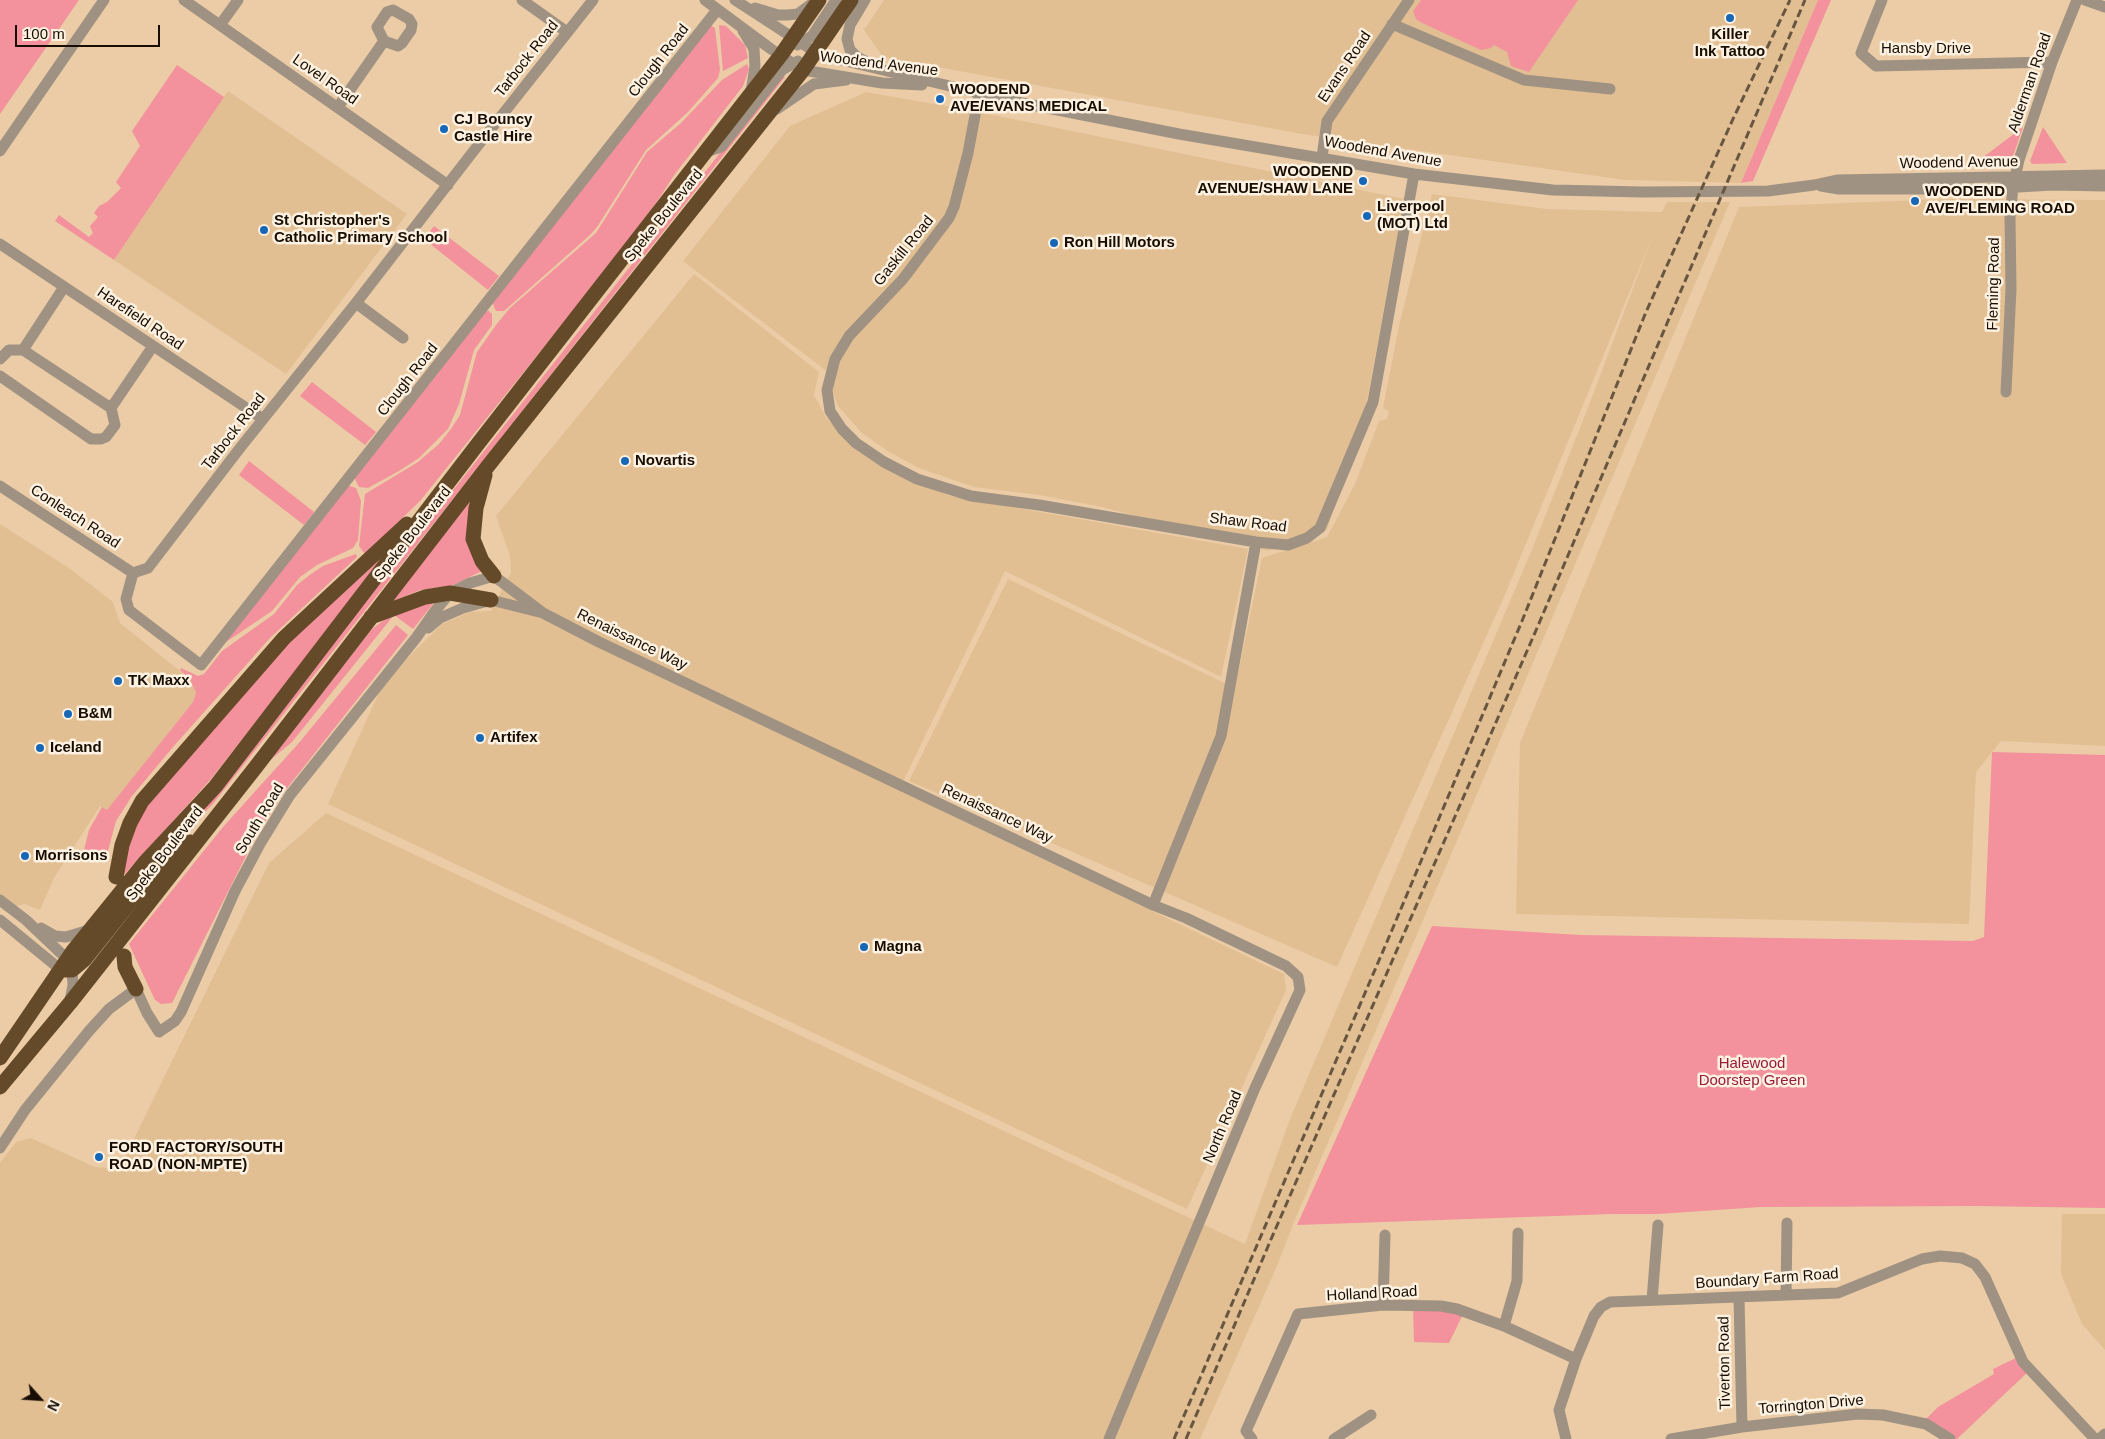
<!DOCTYPE html>
<style>
body{margin:0}
#map{position:relative;width:2105px;height:1439px;overflow:hidden;background:#ebcca6;font-family:Helvetica,sans-serif}
canvas{display:block}
.north{position:absolute;left:15px;top:1374px;width:50px;height:50px;-webkit-text-stroke:4px #fdf1e1;paint-order:stroke;rotate:116deg;font-size:14px;font-weight:700;line-height:20px;text-align:center;color:#170d02}
.north::after{content:'';display:block;margin:auto;width:18px;height:22px;background:#170d02;clip-path:polygon(50% 0,100% 100%,50% 72%,0 100%)}
.scale{position:absolute;left:15px;top:25px;width:145px;height:22px;box-sizing:border-box;border:2px solid #170d02;border-top:0;padding-left:6px;font-size:15px;line-height:18px;white-space:nowrap;color:#170d02;-webkit-text-stroke:4px #fdf1e1;paint-order:stroke}
</style>
<div id="map">
<canvas width="2105" height="1439"></canvas>
<div class="north">N</div>
<div class="scale">100 m</div>
</div>
<script>
const g = document.querySelector('canvas').getContext('2d');
g.lineJoin = 'round';
function fill(path, color) { g.fillStyle = color; g.fill(path, 'evenodd'); }
const shape = rows => new Path2D(rows.map(r => 'M' + r).join(''));
function trace(path, color, width, dash) { g.strokeStyle = color; g.lineWidth = width; g.lineCap = dash ? 'butt' : 'round'; g.setLineDash(dash || []); g.stroke(path); }
function label(font, color, halo, rows, align = 'center') {
  g.font = font + ' Helvetica,sans-serif'; g.lineWidth = 5; g.setLineDash([]); g.textBaseline = 'middle'; g.strokeStyle = halo; g.fillStyle = color; for (const [text, x, y, turn = 0] of rows) {
    g.save(); g.translate(x, y); g.rotate((+turn || 0) * Math.PI / 180); g.textAlign = isNaN(turn) ? turn : align; if (halo) g.strokeText(text, 0, 0); g.fillText(text, 0, 0); g.restore();
  }
}
fill(shape([
 [884,0,1818,0,1741,183,1625,180,1302,134,883,57,864,30],
 [228,91,407,214,286,374,114,260],
 [866,92,979,112,1404,199,1367,401,1327,530,1268,551,1102,507,1039,495,974,487,919,468,889,452,862,433,838,406,832,390,833,376,683,261,790,126],
 [1432,194,1547,209,1662,212,1667,202,1730,202,1294,1222,1277,1266,1200,1439,0,1439,0,1163,16,1142,31,1138,95,1167,111,1168,123,1161,269,863,326,813,1245,1244,1290,1119,1533,547,1589,405,1653,235,1504,597,1337,967,909,781,1008,579,1235,688,1262,558,1327,537,1355,484,1379,421,1387,419,1389,411,1383,408,1399,326],
 [1949,199,2105,200,2105,746,2001,741,1992,752,1976,772,1969,924,1516,914,1520,743,1739,207],
 [694,274,819,372,814,395,827,419,854,445,889,469,950,496,1248,549,1221,677,1005,571,899,790,1284,974,1286,990,1187,1209,328,804,383,684,398,667,442,624,470,612,491,611,511,572,510,556,496,516],
 [0,524,69,568,113,602,120,623,190,679,196,693,193,702,107,811,100,806,54,878,40,910,24,904,17,906,0,894],
 [2062,1214,2105,1214,2105,1350,2082,1324,2061,1274]
]), '#e2bf93');
fill(shape([
 [0,0,79,0,0,114],
 [1421,0,1578,0,1529,72,1511,66,1507,52,1494,45,1491,48,1481,50,1422,23,1416,19,1413,11],
 [1818,0,1831,0,1753,181,1741,183],
 [710,25,715,28,720,70,718,78,688,112,646,150,597,227,590,235,504,311,496,311,492,302],
 [719,25,726,26,745,45,748,58,723,71],
 [747,64,749,69,743,86,675,174,654,206,584,297,420,501,365,554,359,546,365,494,418,462,439,444,451,429,460,415,477,352,496,325,510,308,596,233,647,152,681,123,722,80],
 [177,65,224,97,114,260,55,221,59,215,89,237,93,233,90,226,98,217,94,213,99,206,107,202,121,188,116,182,140,146,132,131],
 [781,76,785,77,212,805,164,852,234,767],
 [2023,127,2010,165,1973,165],
 [2043,127,2067,163,2032,164,2030,161],
 [434,226,499,276,488,290,424,239],
 [485,311,489,311,492,314,492,325,474,350,459,404,448,429,419,458,399,471,368,488,359,487,354,477],
 [312,382,376,432,365,445,300,396],
 [249,461,314,512,304,525,239,475],
 [347,485,356,488,361,501,358,540,353,548,317,565,300,577,272,611,223,644],
 [470,498,468,522,484,570,451,586,420,590,396,600,381,610],
 [399,540,211,779,122,877,131,834,148,804,285,645],
 [356,554,357,557,270,638,173,747,132,796,116,821,105,862,96,860,96,855,83,854,89,830,102,807,107,810,193,702,196,693,190,679,180,670,181,668,198,676,204,674,222,651,274,614,297,585,311,574,323,566],
 [440,595,413,629,394,615,292,742,269,761,371,630,398,609],
 [396,625,408,635,284,792,257,834,172,1003,161,1004,155,1000,129,944,223,827,298,744],
 [1992,752,2105,755,2105,1208,1976,1206,1761,1207,1658,1214,1612,1214,1297,1225,1432,926,1580,935,1973,941,1984,937],
 [1413,1306,1464,1312,1449,1343,1414,1342],
 [2020,1356,2030,1370,1957,1439,1950,1439,1922,1423,1938,1407,1994,1374,1993,1369]
]), '#f3919c');
trace(shape([
 [184,0,448,185],
 [522,0,567,32],
 [705,0,771,49,803,70,882,83,922,85],
 [735,0,815,52,829,57,1012,101,1179,134,1414,174,1553,190,1643,192,1768,191,1814,185,1837,180,2105,175],
 [865,0,850,25,847,39,850,50,857,57,867,62],
 [1882,0,1861,53,1876,66,2052,62],
 [2085,0,2105,7],
 [755,8,778,15,787,15,798,14,814,2],
 [1392,24,1524,80,1610,89],
 [220,25,238,0],
 [743,31,754,49,755,66,751,92],
 [797,45,812,36,836,0],
 [979,94,968,153,954,207,949,218,903,279,849,336,835,359,827,390,830,411,842,429,856,443,884,462,917,479,971,496,1039,505,1256,542,1288,545,1307,538,1320,528,1373,402,1414,174],
 [338,107,384,41,377,27,387,12,393,10,409,19,412,24,411,30,402,43,398,46,384,41],
 [777,109,814,84,846,80],
 [0,151,104,0],
 [706,152,721,147,782,70,798,61],
 [1322,157,1327,121,1409,0],
 [1821,186,1839,189,1985,189,2052,185,2105,186],
 [0,244,263,419],
 [356,303,403,338],
 [23,350,64,287],
 [0,359,9,350,23,350,111,408,115,425,106,437,101,439,91,439,0,376],
 [2006,392,2011,289,2010,218,2013,187,2019,160,2052,62,2077,0],
 [111,408,153,346],
 [0,486,133,573],
 [133,573,126,599,129,610,201,665,717,10],
 [133,573,148,568,240,448,356,303,472,153,593,0],
 [428,628,440,618,463,608,491,600,539,612],
 [0,900,26,920,68,960,72,970,73,985,70,1001],
 [0,920,61,970],
 [41,928,55,936,66,937,89,930],
 [0,1148,25,1110,89,1031,109,1009,136,989,147,1013,159,1032,175,1021,181,1012,235,891,260,844,290,795,416,638,435,611,450,593,470,583,494,576,543,613,599,642,1153,905,1221,736,1256,542],
 [1786,1295,1787,1223],
 [1739,1298,1742,1427],
 [1652,1300,1658,1225],
 [1383,1305,1385,1235],
 [1504,1326,1517,1281,1518,1233],
 [1109,1439,1255,1088,1300,990,1298,977,1286,966,1186,918,1153,905],
 [1252,1439,1246,1431,1298,1314,1383,1305,1441,1306,1457,1309,1504,1326,1576,1359],
 [1334,1439,1371,1415],
 [1566,1439,1559,1410,1576,1359,1594,1316,1601,1307,1610,1302,1838,1293,1922,1259,1940,1256,1962,1258,1975,1264,1985,1277,2023,1362,2095,1439],
 [1671,1439,1742,1427,1858,1414,1883,1415,1926,1424,1950,1439],
 [2099,1439,2105,1434]
]), '#9f9282', 11);
trace(shape([
 [485,475,476,508,473,539,482,561,494,576],
 [371,617,425,597,450,593,491,600],
 [116,877,122,845,130,823,142,801,284,638,407,524],
 [124,956,125,967,136,989],
 [61,970,72,970,84,960,135,896,168,858,190,842],
 [0,1058,73,951,146,861,215,787,477,445,781,55,819,0],
 [0,1087,70,1003,255,768,488,466,803,70,851,0]
]), '#644a28', 15);
trace(shape([
 [1174,1439,1392,930,1522,621,1646,312,1733,119,1790,0],
 [1186,1439,1269,1244,1537,628,1805,0]
]), '#685641', 3, [8, 4]);
for (const [x, y, r, color] of [
 [1730,18,5,"#1667b6"],
 [940,99,5,"#1667b6"],
 [444,129,5,"#1667b6"],
 [1363,181,5,"#1667b6"],
 [1915,201,5,"#1667b6"],
 [1367,216,5,"#1667b6"],
 [264,230,5,"#1667b6"],
 [1054,243,5,"#1667b6"],
 [625,461,5,"#1667b6"],
 [118,681,5,"#1667b6"],
 [68,714,5,"#1667b6"],
 [480,738,5,"#1667b6"],
 [40,748,5,"#1667b6"],
 [25,856,5,"#1667b6"],
 [864,947,5,"#1667b6"],
 [99,1157,5,"#1667b6"]
]) { const dot = new Path2D(); dot.arc(x, y, r, 0, 2 * Math.PI); g.fillStyle = color; g.fill(dot); trace(dot, '#fdf1e1', 2); }
label('bold 15px', '#170d02', '#fdf1e1', [
 ["Killer",1730,35,"center"],
 ["Ink Tattoo",1730,52,"center"],
 ["WOODEND",950,90],
 ["AVE/EVANS MEDICAL",950,107],
 ["CJ Bouncy",454,120],
 ["Castle Hire",454,137],
 ["WOODEND",1353,172,"right"],
 ["AVENUE/SHAW LANE",1353,189,"right"],
 ["WOODEND",1925,192],
 ["AVE/FLEMING ROAD",1925,209],
 ["Liverpool",1377,207],
 ["(MOT) Ltd",1377,224],
 ["St Christopher's",274,221],
 ["Catholic Primary School",274,238],
 ["Ron Hill Motors",1064,243],
 ["Novartis",635,461],
 ["TK Maxx",128,681],
 ["B&M",78,714],
 ["Artifex",490,738],
 ["Iceland",50,748],
 ["Morrisons",35,856],
 ["Magna",874,947],
 ["FORD FACTORY/SOUTH",109,1148],
 ["ROAD (NON-MPTE)",109,1165]
], 'left');
label('15px', '#170d02', '#fdf1e1', [
 ["Hansby Drive",1926,49],
 ["Tarbock Road",527,59,-52],
 ["Clough Road",659,61,-52],
 ["Woodend Avenue",879,64,7],
 ["Evans Road",1345,67,-56],
 ["Lovel Road",325,80,35],
 ["Alderman Road",2030,83,-71],
 ["Woodend Avenue",1383,152,10],
 ["Woodend Avenue",1959,163,-1],
 ["Speke Boulevard",664,216,-51],
 ["Gaskill Road",904,251,-51],
 ["Fleming Road",1994,284,-89],
 ["Harefield Road",140,319,34],
 ["Clough Road",408,380,-52],
 ["Tarbock Road",234,432,-52],
 ["Conleach Road",75,517,33],
 ["Shaw Road",1248,523,7],
 ["Speke Boulevard",413,534,-52],
 ["Renaissance Way",632,640,26],
 ["Renaissance Way",997,814,25],
 ["South Road",260,819,-59],
 ["Speke Boulevard",165,854,-52],
 ["North Road",1223,1127,-67],
 ["Boundary Farm Road",1767,1279,-4],
 ["Holland Road",1372,1294,-3],
 ["Tiverton Road",1725,1363,-91],
 ["Torrington Drive",1811,1405,-5]
]);
label('15px', '#981c3b', '#fdf1e1', [
 ["Halewood",1752,1064],
 ["Doorstep Green",1752,1081]
]);
</script>
